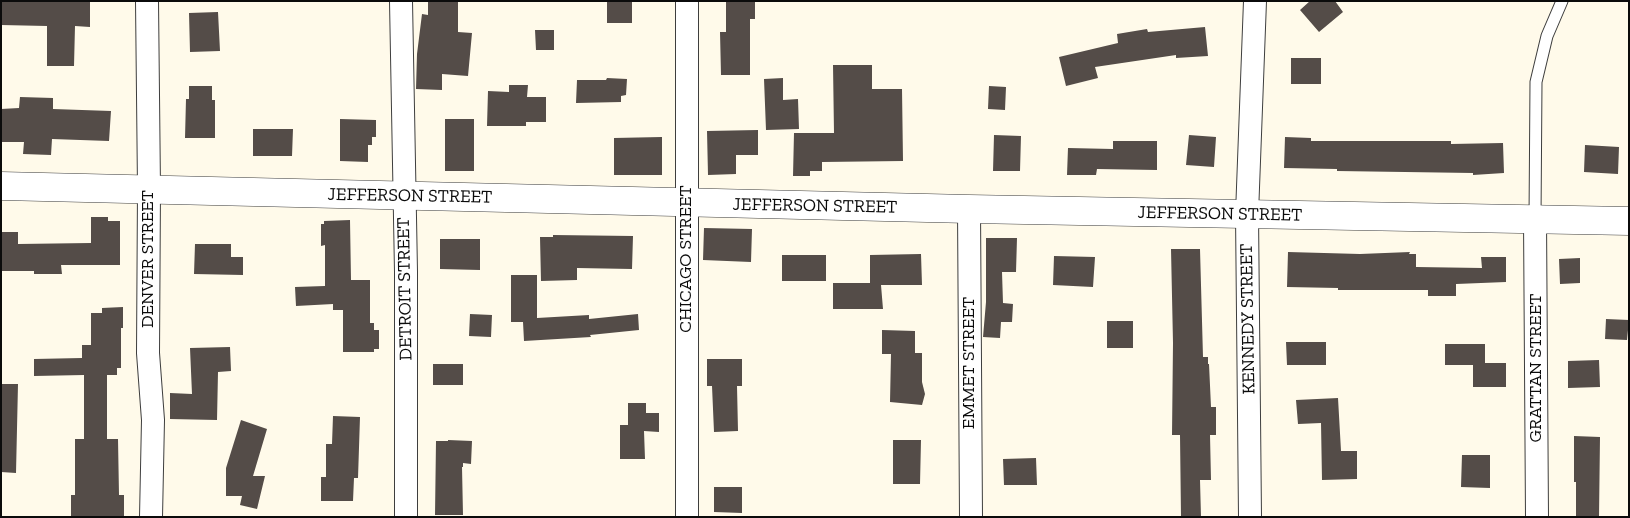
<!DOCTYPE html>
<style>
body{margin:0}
#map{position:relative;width:1630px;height:518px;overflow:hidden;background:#fffaea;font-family:"Zilla Slab",serif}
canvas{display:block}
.frame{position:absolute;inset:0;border:2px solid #0b0b0b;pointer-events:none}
</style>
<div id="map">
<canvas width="1630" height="518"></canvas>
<div class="frame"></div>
</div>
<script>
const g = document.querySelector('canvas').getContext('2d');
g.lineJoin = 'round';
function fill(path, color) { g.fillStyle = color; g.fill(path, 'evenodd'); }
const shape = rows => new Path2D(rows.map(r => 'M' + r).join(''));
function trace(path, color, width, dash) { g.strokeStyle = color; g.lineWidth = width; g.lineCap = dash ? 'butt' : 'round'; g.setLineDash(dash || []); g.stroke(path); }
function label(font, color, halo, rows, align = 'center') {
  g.font = font + ' "Zilla Slab",serif'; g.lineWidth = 5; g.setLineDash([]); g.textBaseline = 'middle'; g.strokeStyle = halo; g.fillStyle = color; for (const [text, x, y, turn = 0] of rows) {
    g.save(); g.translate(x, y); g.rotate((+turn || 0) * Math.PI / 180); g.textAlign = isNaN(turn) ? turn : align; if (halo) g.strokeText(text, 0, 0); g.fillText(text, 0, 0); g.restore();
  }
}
fill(shape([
 [1,1,90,1,90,27,75,26,74,66,47,66,47,26,1,25],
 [428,1,458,1,458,32,472,33,468,76,442,74,442,90,416,89,417,54,422,14,428,15],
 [607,1,632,1,632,23,607,23],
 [726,1,755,1,755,19,750,19,750,75,721,75,720,32,726,32],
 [1310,1,1335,1,1343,12,1319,32,1300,10],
 [218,12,220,51,190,52,189,13],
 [1205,27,1208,56,1176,58,1176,55,1095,67,1098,78,1066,86,1059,57,1118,43,1117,34,1147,29,1148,32],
 [535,30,554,30,554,50,536,50],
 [1291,58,1321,58,1321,84,1291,84],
 [833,65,872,65,872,89,902,89,903,161,822,162,822,171,810,171,810,176,793,176,794,133,834,133],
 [607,78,627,79,626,95,621,96,621,102,576,103,577,80,606,80],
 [783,78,783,100,798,99,799,129,766,130,764,79],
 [509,85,528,85,527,97,546,97,546,122,526,122,526,126,487,126,488,91,509,92],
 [189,86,212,86,212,100,215,100,215,138,185,138,186,99,189,99],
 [989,86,1006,87,1005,110,988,109],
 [20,97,53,98,53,109,111,111,109,141,52,139,51,155,23,154,24,142,1,142,1,109,19,108],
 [340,119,376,120,376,137,372,137,372,145,368,145,368,162,340,161],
 [445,119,474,119,474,171,445,171],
 [253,129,293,129,292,156,253,156],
 [758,130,758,155,736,155,736,174,708,175,707,131],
 [994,135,1021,136,1020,171,993,171],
 [1189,135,1216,137,1214,167,1186,165],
 [662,137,662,175,614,175,614,138],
 [1285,137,1311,138,1311,141,1451,141,1451,144,1503,143,1504,173,1473,175,1473,173,1337,171,1337,169,1284,168],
 [1113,141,1157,141,1157,170,1097,169,1096,175,1067,175,1068,148,1113,149],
 [1585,145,1619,147,1618,174,1584,172],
 [91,217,108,217,108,221,120,221,120,265,61,265,62,274,34,274,34,271,1,271,1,232,18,232,18,244,91,243],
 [350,220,351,280,370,280,370,323,374,323,374,330,379,330,379,349,374,349,374,352,343,352,343,310,333,310,333,304,296,306,295,287,325,286,325,245,321,246,321,224,324,224,324,221],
 [704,228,752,229,751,262,703,260],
 [553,235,633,236,632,269,577,268,577,280,541,281,540,237,553,237],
 [986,238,1017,238,1016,272,1002,272,1003,303,1013,304,1012,322,1001,322,1000,338,983,337,986,302],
 [440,239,480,239,480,270,440,269],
 [195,244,231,244,231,257,243,257,243,275,194,274],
 [1171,249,1200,249,1203,357,1208,357,1208,364,1209,364,1211,407,1216,407,1216,435,1210,435,1211,480,1200,480,1201,517,1181,517,1180,435,1172,435,1173,343],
 [1288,252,1360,254,1410,252,1409,254,1416,254,1416,267,1482,268,1481,257,1506,257,1506,282,1456,284,1456,296,1428,296,1428,290,1338,290,1338,288,1287,287],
 [921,254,922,285,881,285,883,309,833,309,833,283,870,283,870,255],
 [782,255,826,255,826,281,782,281],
 [1054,256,1095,257,1093,287,1053,285],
 [1580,258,1580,283,1560,284,1559,259],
 [511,275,537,275,537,318,589,315,589,319,638,314,639,330,590,335,591,337,524,341,523,322,511,322],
 [123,307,123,328,121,328,121,368,117,368,117,375,107,375,107,439,118,439,119,495,124,495,124,517,71,517,71,495,75,495,75,439,84,439,84,375,34,376,34,359,82,358,82,345,91,345,91,313,102,313,102,308],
 [470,314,492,315,491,337,469,336],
 [1606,319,1629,320,1627,340,1605,339],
 [1107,321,1133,321,1133,348,1107,348],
 [882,330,915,331,915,353,922,353,922,382,925,394,922,405,890,402,891,354,882,354],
 [1286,342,1326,342,1326,365,1287,365],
 [1445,344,1485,344,1485,363,1506,363,1506,387,1473,387,1473,365,1445,365],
 [230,347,231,371,218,372,217,420,170,419,170,393,192,394,190,348],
 [707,359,742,359,742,386,737,386,738,431,714,432,712,386,707,386],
 [1599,360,1600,387,1568,388,1568,361],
 [433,364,463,364,463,385,433,385],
 [1,384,18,384,16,473,1,472],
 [1338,398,1341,451,1357,451,1357,479,1322,480,1321,423,1298,424,1296,400],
 [628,403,646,403,646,413,659,413,659,432,644,431,645,459,620,459,620,425,628,425],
 [333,416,360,417,358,478,354,478,353,501,321,501,321,477,326,477,326,444,332,444],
 [241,420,267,429,253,476,265,476,257,509,240,505,242,496,226,496,226,468],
 [1574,436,1600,437,1599,517,1576,517,1576,482,1574,482],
 [448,440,472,441,471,464,463,463,463,467,462,467,463,515,435,515,436,441,448,441],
 [893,440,921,440,920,484,893,484],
 [1462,455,1490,455,1490,488,1461,487],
 [1036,458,1037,485,1004,485,1003,459],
 [714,487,742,487,742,513,714,512]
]), '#544c48');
const service = shape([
 [1535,219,1536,82,1547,36,1562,1]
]);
const minor = shape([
 [147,1,149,189,148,353,153,420,151,517],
 [401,1,406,272,406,517],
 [687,1,687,517],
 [969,209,971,517],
 [1535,219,1537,517],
 [1250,517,1247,214,1255,1]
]);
const tertiary = shape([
 [1,186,969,209,1629,221]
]);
trace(service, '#3e3e3e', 13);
trace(minor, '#3e3e3e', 24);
trace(tertiary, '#3e3e3e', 29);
trace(service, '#fff', 11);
trace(minor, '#fff', 22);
trace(tertiary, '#fff', 28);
label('18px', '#0b0b0b', '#fff', [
 ["JEFFERSON STREET",410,196,1],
 ["JEFFERSON STREET",815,206,1],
 ["JEFFERSON STREET",1220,214,1],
 ["DENVER STREET",148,259,-90],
 ["CHICAGO STREET",686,259,-90],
 ["DETROIT STREET",405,289,-91],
 ["KENNEDY STREET",1248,319,-91],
 ["EMMET STREET",969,363,-90],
 ["GRATTAN STREET",1536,368,-90]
]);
</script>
